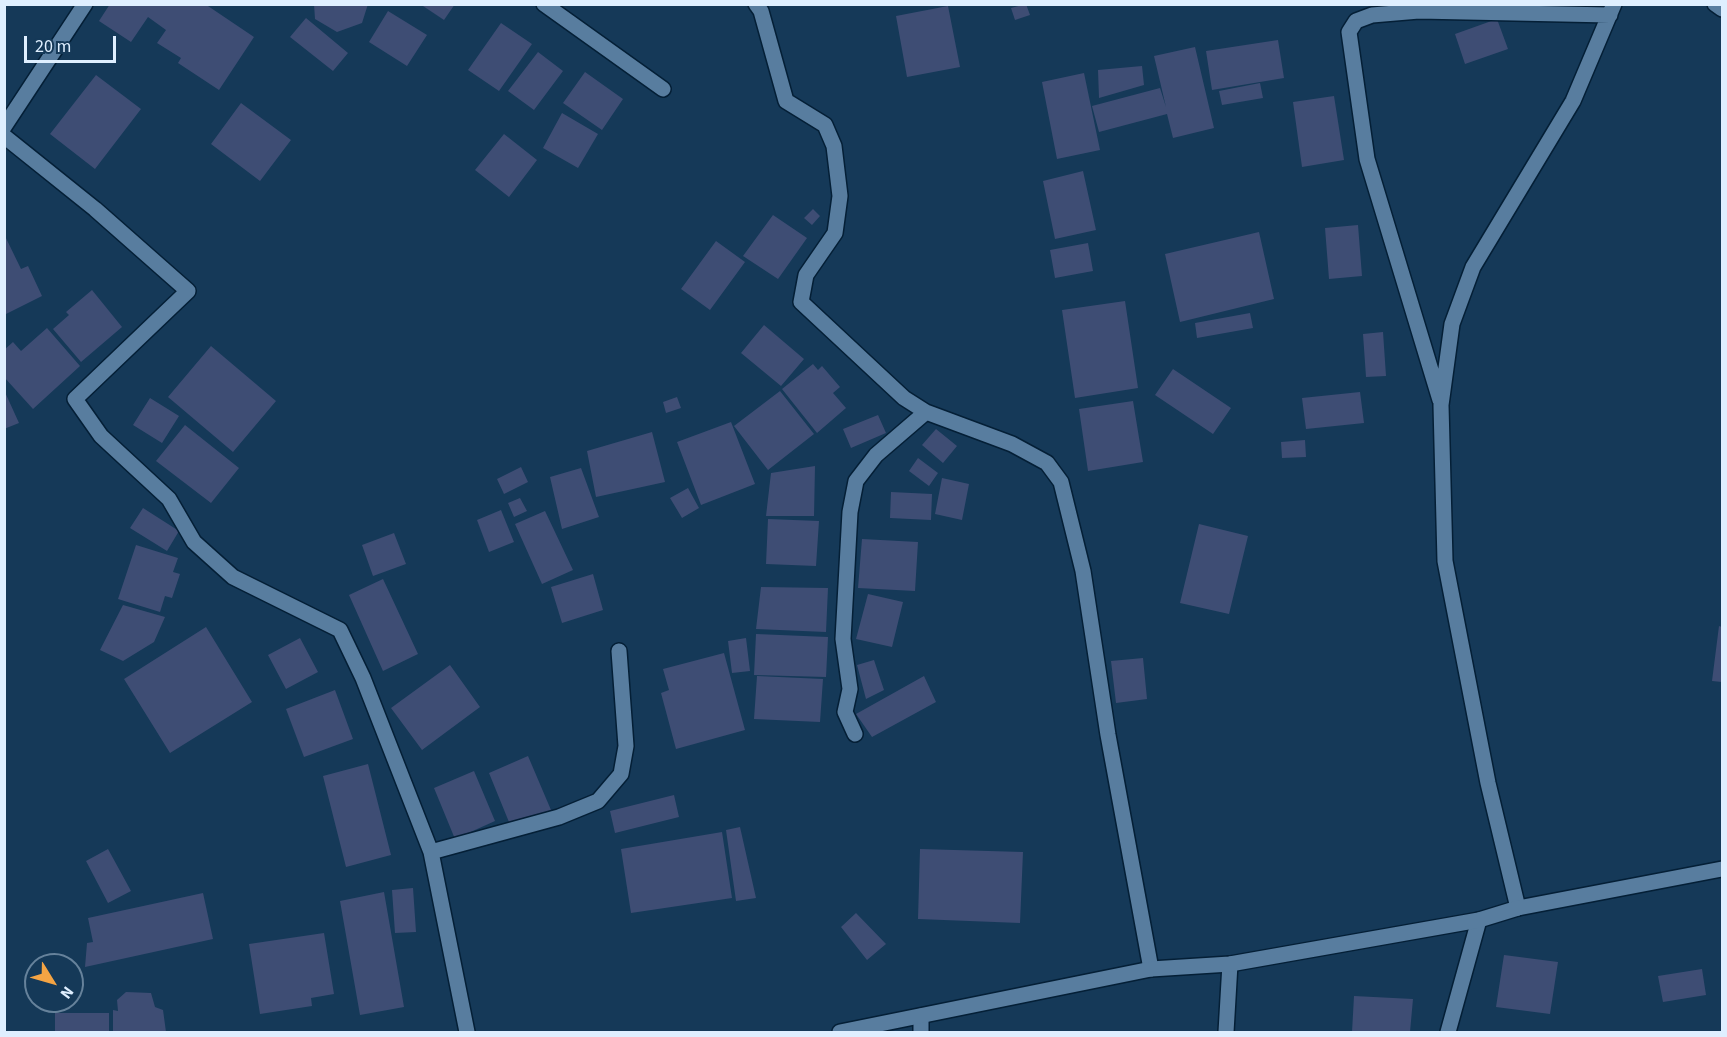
<!DOCTYPE html>
<style>
body{margin:0}
#map{position:relative;width:1727px;height:1037px;overflow:hidden;background:#153958;font-family:"Source Sans 3",sans-serif}
canvas{display:block}
.frame{position:absolute;inset:0;border:6px solid #dfefff;pointer-events:none}
.north{position:absolute;left:24px;top:953px;width:60px;height:60px;box-sizing:border-box;background:#153958;border:2px solid #66829b;border-radius:50%;rotate:127deg;font-size:16px;font-weight:700;line-height:24px;text-align:center;color:#dfefff}
.north::after{content:'';display:block;margin:auto;width:21px;height:27px;background:#f4a444;clip-path:polygon(50% 0,100% 100%,50% 72%,0 100%)}
.scale{position:absolute;left:24px;top:36px;width:92px;height:27px;box-sizing:border-box;border:3px solid #dfefff;border-top:0;padding-left:8px;font-size:18px;line-height:21px;white-space:nowrap;color:#dfefff;-webkit-text-stroke:4px #153958;paint-order:stroke}
</style>
<div id="map">
<canvas width="1727" height="1037"></canvas>
<div class="frame"></div>
<div class="north">N</div>
<div class="scale">20 m</div>
</div>
<script>
const g = document.querySelector('canvas').getContext('2d');
g.lineJoin = 'round';
function fill(path, color) { g.fillStyle = color; g.fill(path, 'evenodd'); }
const shape = rows => new Path2D(rows.map(r => 'M' + r).join(''));
function trace(path, color, width, dash) { g.strokeStyle = color; g.lineWidth = width; g.lineCap = dash ? 'butt' : 'round'; g.setLineDash(dash || []); g.stroke(path); }
fill(shape([
 [110,4,205,4,254,37,219,90,178,63,181,58,157,43,166,30,148,17,131,42,99,21],
 [314,4,368,4,362,23,337,32,315,19],
 [420,4,455,4,444,20],
 [1026,4,1030,15,1015,20,1011,8],
 [948,6,960,67,907,77,896,16],
 [388,11,427,35,407,66,369,42],
 [306,18,348,53,333,71,290,37],
 [1497,19,1508,49,1465,64,1455,34],
 [501,23,532,44,499,91,468,70],
 [1278,40,1284,78,1212,90,1206,51],
 [1195,47,1214,128,1173,138,1167,114,1099,132,1092,106,1160,88,1166,107,1154,56],
 [538,52,563,71,534,110,508,91],
 [1142,66,1144,85,1099,98,1098,70],
 [585,72,623,99,602,130,563,103],
 [1084,73,1100,150,1057,159,1042,82],
 [96,75,141,109,95,169,50,134],
 [1260,83,1263,98,1222,105,1219,91],
 [1334,96,1344,160,1302,167,1293,102],
 [241,103,291,140,260,181,211,144],
 [562,113,598,134,578,168,543,148],
 [504,134,537,160,509,197,475,170],
 [1083,171,1096,230,1055,239,1043,181],
 [813,209,820,216,812,225,804,218],
 [773,215,807,238,778,279,743,256],
 [1358,225,1362,276,1329,279,1325,228],
 [1259,232,1274,299,1180,322,1165,254],
 [4,234,21,269,28,266,42,296,4,315],
 [716,241,745,262,710,310,681,289],
 [1088,243,1093,271,1055,278,1050,250],
 [92,290,122,327,81,362,53,329,69,315,66,312],
 [1125,301,1138,388,1075,398,1062,310],
 [1250,313,1253,328,1197,338,1195,323],
 [764,325,804,359,781,386,741,353],
 [47,328,80,366,33,409,4,377,4,350,13,342,21,351],
 [1383,332,1386,376,1366,377,1363,334],
 [211,346,276,401,233,452,168,397],
 [813,364,818,370,822,366,840,387,833,393,846,408,817,433,782,389],
 [1173,369,1231,408,1213,434,1155,395],
 [4,390,19,423,4,429],
 [780,391,814,434,768,470,734,426],
 [1360,392,1364,423,1306,429,1302,398],
 [677,397,681,408,666,413,663,402],
 [150,398,179,416,162,443,133,425],
 [1133,401,1143,462,1088,471,1079,409],
 [878,415,886,433,851,448,843,429],
 [731,422,755,484,701,505,677,442],
 [185,425,239,468,211,503,156,461],
 [936,429,957,446,943,463,922,445],
 [652,432,665,482,596,497,587,451],
 [1305,440,1306,457,1282,458,1281,442],
 [918,458,938,473,929,486,909,471],
 [815,466,814,516,766,516,771,473],
 [521,467,528,482,504,494,497,479],
 [581,468,599,517,562,529,550,477],
 [942,478,969,484,962,520,935,514],
 [688,488,699,508,682,518,670,498],
 [891,492,932,494,931,520,890,518],
 [520,498,527,511,514,517,508,503],
 [143,508,179,531,167,551,130,528],
 [501,510,514,542,489,552,477,520],
 [545,511,573,570,542,584,515,524],
 [768,519,819,521,816,566,766,564],
 [1199,524,1248,536,1229,614,1180,603],
 [394,533,406,564,373,576,362,545],
 [862,539,918,542,915,591,858,588],
 [136,545,178,558,173,572,180,574,172,598,165,596,160,612,118,599],
 [593,574,603,610,562,623,551,587],
 [383,579,418,654,383,671,349,595],
 [761,587,828,588,826,632,756,629],
 [868,594,903,602,892,647,856,639],
 [123,605,165,617,154,642,123,661,100,650],
 [1719,626,1722,627,1722,682,1712,681],
 [206,627,252,702,170,753,124,679],
 [756,634,828,637,826,677,754,675],
 [300,638,318,672,286,689,268,655],
 [746,638,750,671,732,673,728,641],
 [724,653,745,730,676,749,661,693,669,690,663,669],
 [1143,658,1147,699,1116,703,1111,661],
 [874,660,884,690,866,699,857,665],
 [450,665,480,707,422,750,391,708],
 [757,676,823,679,820,722,754,719],
 [924,676,936,702,872,737,856,714],
 [335,690,353,739,304,757,286,709],
 [528,756,551,810,511,827,489,773],
 [368,764,391,855,346,867,323,776],
 [474,771,495,821,455,839,434,788],
 [674,795,679,817,615,833,610,811],
 [740,827,756,898,736,901,726,830],
 [722,832,732,898,631,913,621,849],
 [108,849,131,891,108,903,86,861],
 [920,849,1023,852,1020,923,918,919],
 [413,888,416,932,395,933,392,890],
 [384,892,404,1007,360,1015,340,901],
 [203,893,213,939,85,967,87,943,93,942,88,918],
 [856,913,886,944,867,960,841,927],
 [324,933,334,994,311,998,312,1006,260,1014,249,944],
 [1504,955,1558,962,1550,1014,1496,1007],
 [1702,969,1706,995,1663,1002,1658,976],
 [126,992,151,993,155,1007,163,1010,166,1032,113,1032,113,1010,118,1011,117,1000],
 [1354,996,1413,999,1410,1032,1352,1032],
 [55,1013,109,1013,109,1032,55,1032]
]), '#3e4d74');
const minor = shape([
 [544,4,663,89],
 [756,4,761,11,786,101,825,125,834,146,840,196,835,233,806,275,801,302,904,398,926,412,1012,444,1047,463,1061,482,1083,571,1108,735,1151,969],
 [1715,4,1722,9],
 [4,127,85,4],
 [4,136,95,209,188,291,75,399,101,436,169,499,194,542,233,577,340,630,363,678,431,852,467,1032],
 [1440,400,1367,159,1349,32,1356,21,1372,15,1419,11,1610,15],
 [855,734,845,712,850,689,843,639,850,512,856,481,876,455,926,412],
 [431,852,559,817,598,801,621,774,626,746,619,651],
 [1518,908,1488,783,1445,561,1441,405,1452,324,1473,267,1573,101,1614,4],
 [921,1016,921,1032],
 [1226,1032,1230,964],
 [1448,1032,1479,920]
]);
const tertiary = shape([
 [840,1032,1151,969,1230,964,1479,920,1518,908,1722,869]
]);
trace(minor, '#041f36', 18);
trace(tertiary, '#041f36', 18);
trace(minor, '#587d9f', 15);
trace(tertiary, '#587d9f', 15);
</script>
